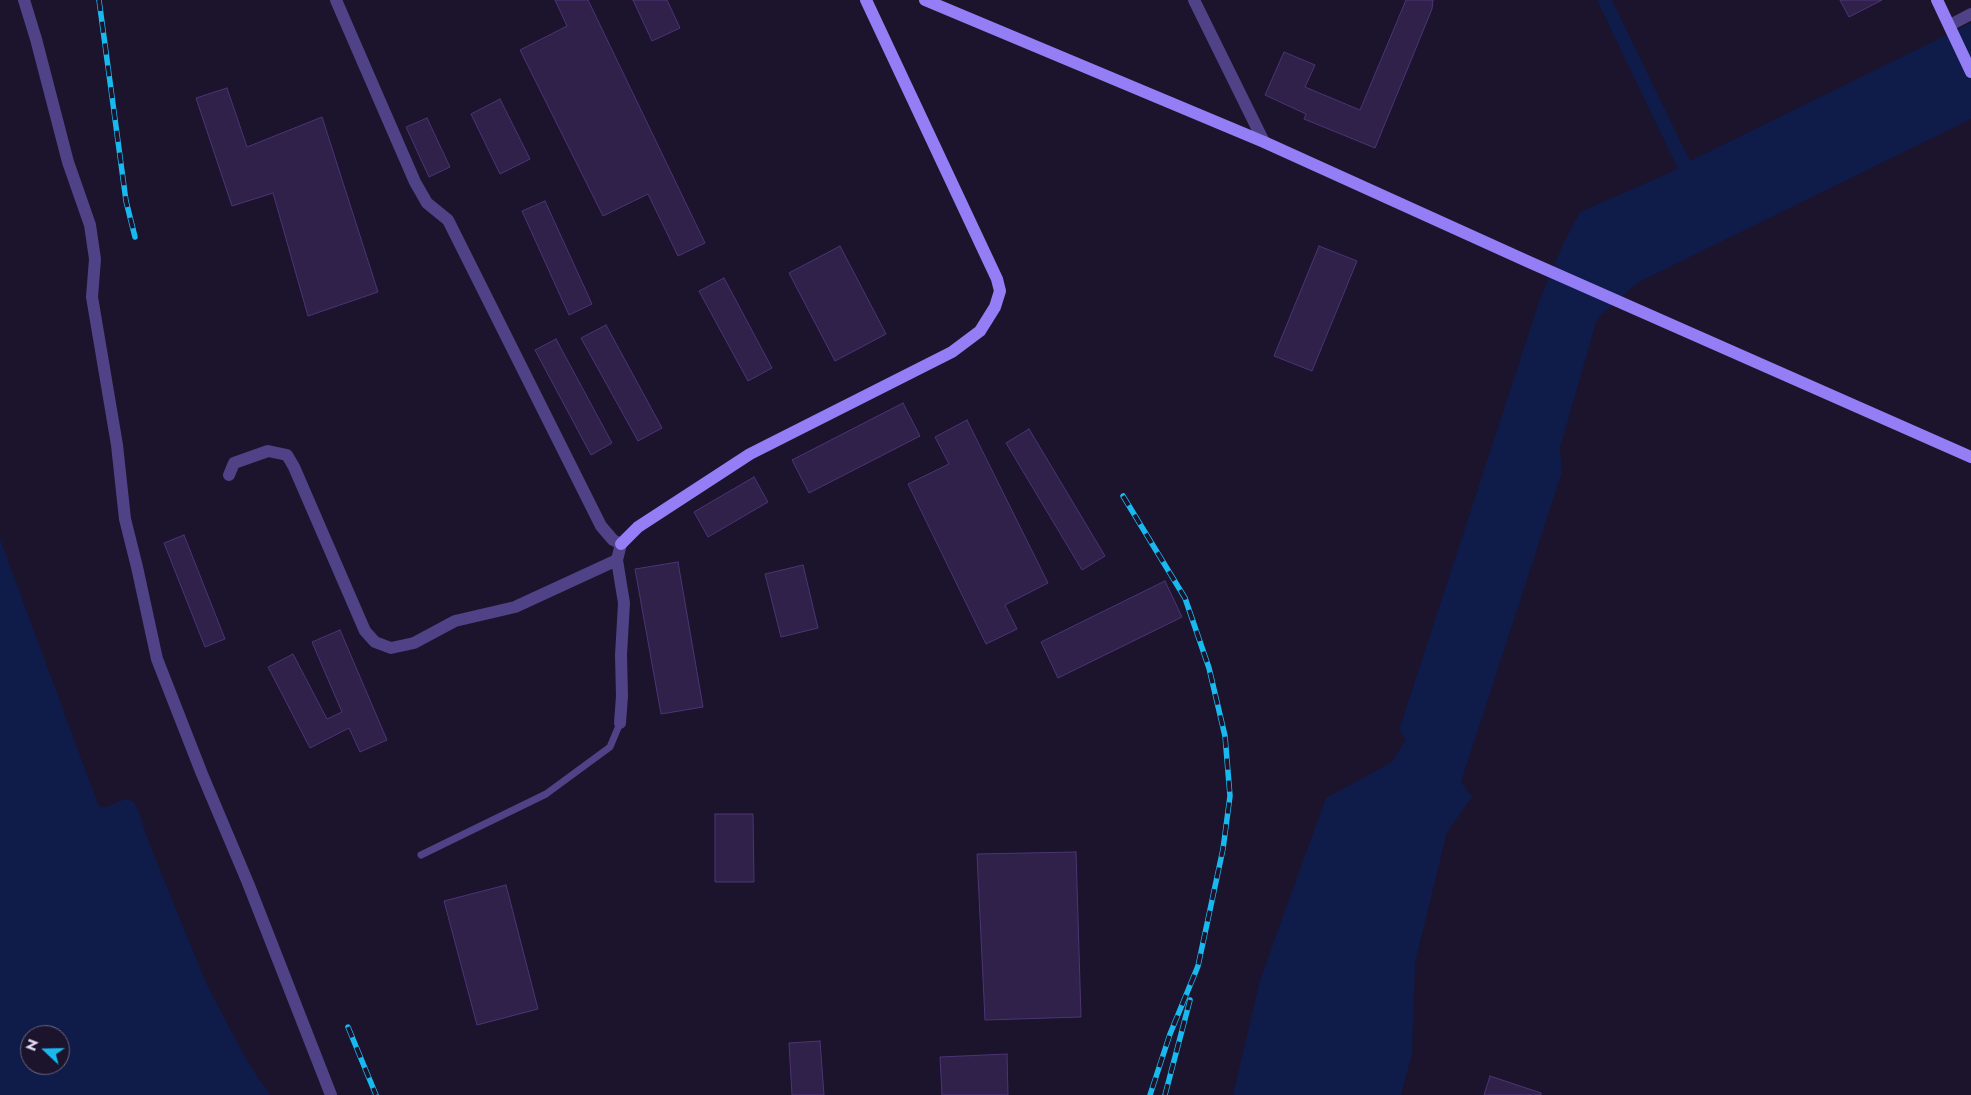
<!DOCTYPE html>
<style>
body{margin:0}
#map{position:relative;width:1971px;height:1095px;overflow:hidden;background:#1b142c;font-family:Jost,sans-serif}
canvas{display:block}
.north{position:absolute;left:20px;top:1025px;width:50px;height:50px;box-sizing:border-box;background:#1b142c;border:1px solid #6d6680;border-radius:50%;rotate:291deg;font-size:14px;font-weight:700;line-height:20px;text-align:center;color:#e8e0fd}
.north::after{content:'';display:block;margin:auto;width:18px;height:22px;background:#19b9f0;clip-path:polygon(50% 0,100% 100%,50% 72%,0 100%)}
</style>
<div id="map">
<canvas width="1971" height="1095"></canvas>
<div class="north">N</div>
</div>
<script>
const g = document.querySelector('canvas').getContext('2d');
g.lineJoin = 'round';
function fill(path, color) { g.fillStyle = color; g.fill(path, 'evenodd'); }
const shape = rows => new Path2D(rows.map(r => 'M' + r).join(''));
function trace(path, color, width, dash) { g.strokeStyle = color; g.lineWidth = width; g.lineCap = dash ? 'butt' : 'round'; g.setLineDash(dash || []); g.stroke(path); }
fill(shape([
 [1597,0,1612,0,1690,161,1971,23,1971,119,1637,283,1597,319,1560,448,1562,472,1461,782,1472,797,1447,832,1415,963,1412,1054,1401,1095,1233,1095,1260,980,1326,798,1392,762,1406,739,1399,730,1540,299,1564,242,1580,212,1678,169],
 [0,539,98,804,101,807,106,807,125,799,133,801,137,807,151,848,207,985,247,1061,270,1095,0,1095],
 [30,1035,60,1035,60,1065,30,1065]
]), '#0f1b49');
const building = shape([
 [555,0,588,0,705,243,678,256,648,194,603,216,520,50,567,26,555,0],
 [633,0,667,0,680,28,652,41,633,0],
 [1406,0,1433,0,1432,9,1375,148,1304,119,1306,114,1265,95,1284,52,1315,65,1305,87,1360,110,1406,0],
 [1840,0,1882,0,1849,17,1840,0],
 [227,88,247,147,322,117,378,292,308,316,273,193,232,206,196,98,227,88],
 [500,99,530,159,500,174,471,114,500,99],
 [427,118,450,167,429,177,406,127,427,118],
 [545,201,592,304,569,315,522,211,545,201],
 [840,246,886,334,835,361,789,273,840,246],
 [1319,246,1357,261,1312,371,1274,356,1319,246],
 [724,278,772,368,748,381,699,291,724,278],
 [606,325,662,428,638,441,581,338,606,325],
 [556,339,612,443,591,455,535,350,556,339],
 [903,403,920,436,809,493,792,460,903,403],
 [967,420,1048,583,1005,605,1017,629,986,644,908,484,949,464,935,437,967,420],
 [1029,429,1105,556,1082,570,1006,443,1029,429],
 [754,477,768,502,708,537,694,512,754,477],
 [184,535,225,639,205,647,164,543,184,535],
 [678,562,703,707,661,714,635,569,678,562],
 [803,565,818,628,781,637,765,574,803,565],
 [1165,581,1182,617,1058,678,1041,642,1165,581],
 [340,630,387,740,360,752,349,728,310,748,268,667,293,654,327,719,342,712,312,642,340,630],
 [715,814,753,814,754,882,715,882,715,814],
 [1076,852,1081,1017,985,1020,977,854,1076,852],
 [506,885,538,1009,477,1025,444,901,506,885],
 [820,1041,824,1095,792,1095,789,1043,820,1041],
 [1007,1054,1008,1095,942,1095,940,1057,1007,1054],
 [1490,1076,1541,1093,1541,1095,1484,1095,1490,1076]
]);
fill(building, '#30214b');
trace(building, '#4c3476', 1);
trace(shape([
 [421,855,546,794,610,747,620,723]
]), '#4f4287', 7);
trace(shape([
 [24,0,36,39,68,162,90,225,95,259,92,297,117,445,125,519,137,567,157,659,202,774,248,883,331,1095],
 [336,0,415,182,427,203,448,220,601,526,613,540,621,544,617,560,624,603,621,655,622,696,620,723],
 [1194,0,1264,142],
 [1950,25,1971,14],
 [229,475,234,463,268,451,287,455,294,467,365,631,375,642,391,648,414,643,455,621,515,607,617,560]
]), '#4f4287', 12);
trace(shape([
 [925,0,1264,142,1529,262,1971,457],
 [1937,0,1971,72],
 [621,544,638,527,750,454,952,352,980,331,995,307,1000,291,997,279,866,0]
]), '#947ef6', 12);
const rail = shape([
 [99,0,126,201,135,237],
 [1123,496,1185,598,1209,668,1225,736,1230,796,1223,849,1198,966,1170,1034,1150,1095],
 [348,1027,376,1095],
 [1165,1095,1190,1000]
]);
trace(rail, '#19b9f0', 5.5);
trace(rail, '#1b142c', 4, [11]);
</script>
